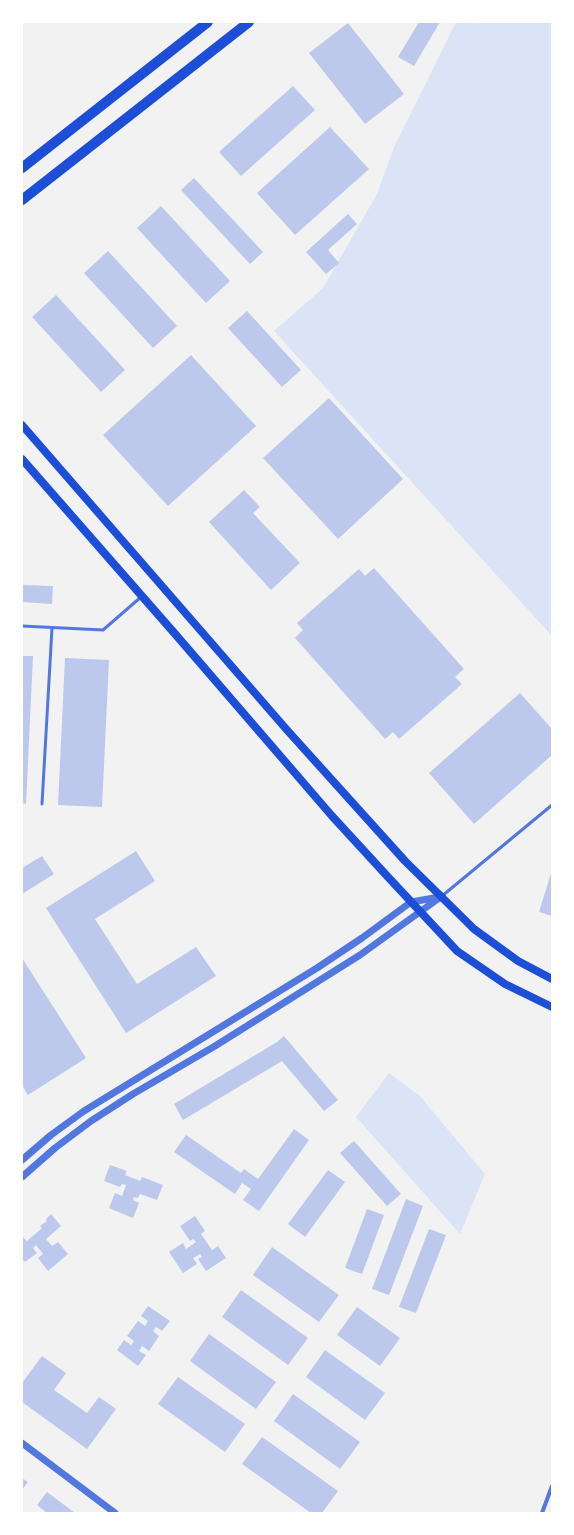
<!DOCTYPE html>
<style>
body{margin:0}
#map{position:relative;width:574px;height:1535px;overflow:hidden;background:#f2f2f2;font-family:Poppins,sans-serif}
canvas{display:block}
.frame{position:absolute;inset:0;border:23px solid #fff;pointer-events:none}
</style>
<div id="map">
<canvas width="574" height="1535"></canvas>
<div class="frame"></div>
</div>
<script>
const g = document.querySelector('canvas').getContext('2d');
g.lineJoin = 'round';
function fill(path, color) { g.fillStyle = color; g.fill(path, 'evenodd'); }
const shape = rows => new Path2D(rows.map(r => 'M' + r).join(''));
function trace(path, color, width, dash) { g.strokeStyle = color; g.lineWidth = width; g.lineCap = dash ? 'butt' : 'round'; g.setLineDash(dash || []); g.stroke(path); }
fill(shape([
 [456,22,552,22,552,636,274,331,323,288,377,194,394,147],
 [389,1073,420,1096,485,1174,460,1234,356,1117]
]), '#dbe4f7');
fill(shape([
 [419,22,440,22,414,66,398,57],
 [348,23,404,94,365,124,309,53],
 [293,86,315,110,241,176,219,152],
 [330,127,369,169,295,235,257,193],
 [194,178,263,252,250,264,181,190],
 [161,206,230,281,206,303,137,228],
 [348,214,357,224,328,250,339,263,326,274,306,252],
 [108,251,177,326,153,348,84,273],
 [56,295,125,370,101,392,32,317],
 [247,311,301,370,282,387,228,328],
 [191,355,256,426,168,506,103,435],
 [329,398,403,479,338,539,263,458],
 [244,490,260,507,253,513,300,563,271,590,209,522],
 [374,568,464,669,455,677,462,684,399,739,393,732,385,739,295,638,303,630,297,623,359,569,365,576],
 [22,585,53,586,52,604,22,602],
 [22,656,33,656,26,804,22,803],
 [65,658,109,660,102,807,58,805],
 [520,693,552,729,552,755,474,824,429,773],
 [136,851,155,881,95,919,137,984,196,947,216,976,126,1033,46,908],
 [42,856,54,874,22,894,22,868],
 [552,870,552,916,539,912],
 [22,958,86,1058,28,1095,22,1085],
 [284,1036,338,1100,324,1111,282,1061,183,1120,174,1104,277,1042],
 [294,1129,309,1140,259,1211,243,1200,251,1189,242,1183,235,1194,174,1152,186,1135,241,1173,244,1169,258,1179],
 [354,1141,401,1194,387,1206,340,1153],
 [110,1165,127,1171,125,1175,140,1181,142,1177,163,1185,157,1200,140,1194,138,1198,134,1197,133,1200,139,1203,133,1218,109,1208,115,1193,122,1196,126,1185,122,1184,120,1187,104,1181],
 [328,1170,345,1182,305,1237,288,1224],
 [406,1199,423,1206,389,1295,372,1289],
 [367,1209,384,1215,362,1274,345,1268],
 [51,1214,61,1226,46,1239,52,1246,58,1242,68,1254,48,1271,38,1258,43,1254,36,1245,33,1248,37,1253,25,1262,22,1259,22,1236,27,1241,42,1228,40,1226,47,1221,46,1219],
 [195,1216,205,1231,201,1234,212,1250,218,1246,226,1258,206,1271,198,1259,202,1257,200,1254,193,1258,197,1264,183,1273,169,1252,183,1243,186,1249,196,1242,193,1239,190,1241,180,1226],
 [429,1229,446,1235,416,1313,399,1307],
 [272,1247,339,1295,319,1322,253,1275],
 [241,1290,308,1338,288,1365,222,1317],
 [148,1306,170,1321,162,1331,156,1327,153,1331,159,1336,149,1351,142,1346,139,1351,146,1355,138,1366,117,1350,124,1340,131,1345,134,1341,127,1336,138,1321,145,1326,148,1321,141,1316],
 [357,1307,400,1338,380,1366,337,1335],
 [209,1334,276,1382,256,1409,190,1361],
 [325,1350,385,1393,365,1420,306,1377],
 [42,1356,66,1373,54,1390,87,1413,99,1397,116,1409,87,1449,22,1402,22,1383],
 [178,1377,245,1424,225,1452,158,1404],
 [293,1394,360,1442,340,1469,274,1421],
 [262,1437,338,1491,322,1513,311,1513,242,1464],
 [22,1478,28,1482,22,1490],
 [47,1492,75,1513,47,1513,37,1505]
]), '#bdc9ec');
trace(shape([
 [22,626,103,630,141,597],
 [42,804,52,628],
 [442,896,552,805]
]), '#5277de', 3);
trace(shape([
 [542,1513,552,1486]
]), '#5277de', 4);
trace(shape([
 [22,1160,51,1135,84,1111,317,968,362,938,411,902,440,897],
 [22,1177,55,1148,91,1121,133,1094,215,1046,360,955,442,896],
 [22,1443,115,1513]
]), '#5277de', 7);
trace(shape([
 [22,425,287,730,405,861,474,929,518,961,552,979],
 [22,459,176,635,332,816,388,877,457,951,505,984,552,1007]
]), '#1d4ed8', 8);
trace(shape([
 [22,168,208,22],
 [22,200,249,22]
]), '#1d4ed8', 10);
</script>
